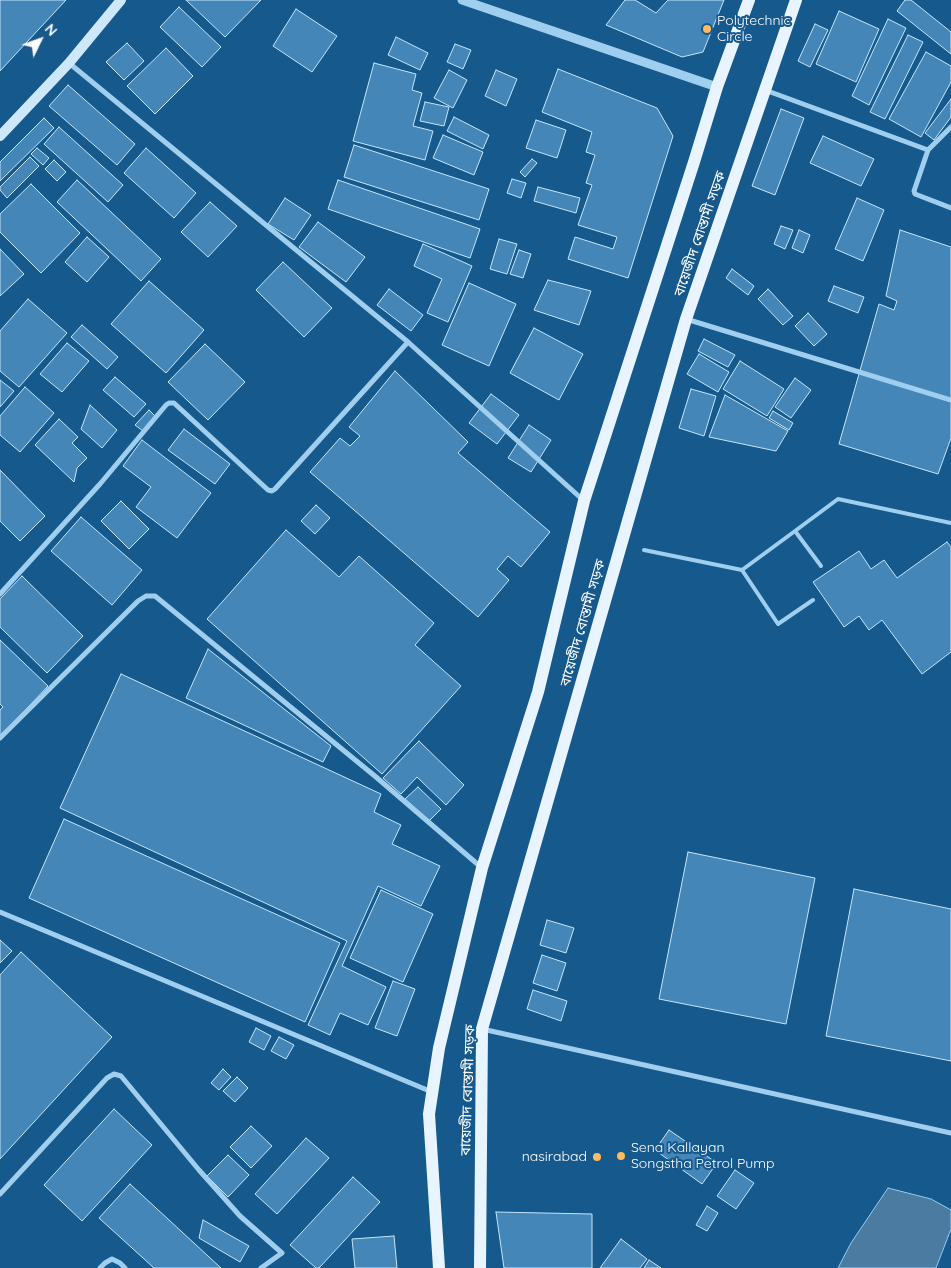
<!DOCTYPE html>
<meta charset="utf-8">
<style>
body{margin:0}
#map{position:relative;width:951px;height:1268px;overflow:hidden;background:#16598d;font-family:Quicksand,sans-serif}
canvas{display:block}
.north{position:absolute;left:15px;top:15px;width:50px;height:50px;-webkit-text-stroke:4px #16598d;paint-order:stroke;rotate:48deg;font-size:14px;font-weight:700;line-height:20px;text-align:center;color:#fff}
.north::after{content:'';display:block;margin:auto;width:18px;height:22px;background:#fff;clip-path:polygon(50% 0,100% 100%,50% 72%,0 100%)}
</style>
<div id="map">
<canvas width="951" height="1268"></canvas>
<div class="north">N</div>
</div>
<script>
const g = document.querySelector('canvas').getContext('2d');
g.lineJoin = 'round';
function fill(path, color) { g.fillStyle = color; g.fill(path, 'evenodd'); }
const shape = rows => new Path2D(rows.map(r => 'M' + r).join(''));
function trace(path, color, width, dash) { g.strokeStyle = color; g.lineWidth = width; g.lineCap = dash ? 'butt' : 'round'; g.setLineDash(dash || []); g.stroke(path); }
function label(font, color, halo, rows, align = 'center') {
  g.font = font + ' Quicksand,"Noto Sans Bengali",sans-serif'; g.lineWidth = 4; g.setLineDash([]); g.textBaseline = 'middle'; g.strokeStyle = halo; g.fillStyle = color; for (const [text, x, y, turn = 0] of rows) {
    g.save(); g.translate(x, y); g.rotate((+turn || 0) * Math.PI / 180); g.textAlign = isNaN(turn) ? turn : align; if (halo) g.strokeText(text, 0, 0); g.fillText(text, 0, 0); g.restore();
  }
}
const water = shape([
 [888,1188,931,1199,951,1210,951,1229,936,1268,838,1268,851,1243,888,1188]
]);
fill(water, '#4b7ba0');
trace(water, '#92ccf2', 1);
const building = shape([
 [0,0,66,0,0,71,0,0],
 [186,0,261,0,225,37,186,0],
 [625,0,635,0,656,13,668,0,724,0,703,52,682,57,606,25,625,0],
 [905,0,911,0,951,32,951,54,897,11,905,0],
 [179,7,221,47,202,67,160,27,179,7],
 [296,9,337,36,312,72,273,46,296,9],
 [839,11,879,29,856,82,816,64,839,11],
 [888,19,906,28,869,105,852,96,888,19],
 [815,24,828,30,810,67,798,61,815,24],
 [908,35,923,42,885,119,870,112,908,35],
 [396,37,428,53,420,70,388,55,396,37],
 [127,43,144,61,124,80,106,62,127,43],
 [455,44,471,50,463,69,447,62,455,44],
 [166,48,193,76,155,114,127,86,166,48],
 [926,52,951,66,951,82,921,137,889,119,926,52],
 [374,63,416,74,412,90,422,93,413,126,433,131,425,160,353,141,374,63],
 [558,69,657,108,673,136,628,278,568,259,575,237,613,249,617,237,578,225,592,185,586,183,595,155,586,152,592,132,542,112,558,69],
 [449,70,467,80,453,108,434,98,449,70],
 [496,70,517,79,506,106,485,96,496,70],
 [68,85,135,144,117,165,49,106,68,85],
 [951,99,951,117,934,140,925,133,951,99],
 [425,102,449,107,444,126,420,121,425,102],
 [781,109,804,118,775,195,752,186,781,109],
 [454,117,489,135,483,149,447,131,454,117],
 [44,118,54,128,0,181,0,162,44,118],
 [536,120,566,130,557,158,526,148,536,120],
 [59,127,123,185,108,202,44,144,59,127],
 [443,135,483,152,474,175,433,158,443,135],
 [823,136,874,159,861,186,810,163,823,136],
 [354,145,489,189,479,220,344,177,354,145],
 [37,148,49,158,43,165,31,154,37,148],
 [146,148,196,193,174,218,124,173,146,148],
 [30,157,39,166,7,198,0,190,0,187,30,157],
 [532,159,537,163,525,177,520,172,532,159],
 [54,160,66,172,57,181,45,169,54,160],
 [512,179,526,183,521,198,507,193,512,179],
 [77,180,161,259,141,281,57,202,77,180],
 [338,180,480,229,470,258,328,209,338,180],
 [31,184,80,233,41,273,0,232,0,214,31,184],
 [538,187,580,198,576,213,534,201,538,187],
 [285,198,311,215,294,240,268,224,285,198],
 [857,198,884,210,863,261,835,249,857,198],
 [210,202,237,226,208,257,181,232,210,202],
 [318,222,365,257,346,282,299,247,318,222],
 [781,226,793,230,785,249,774,244,781,226],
 [799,230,810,235,803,253,792,248,799,230],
 [900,230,951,247,951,438,938,474,839,444,879,304,894,310,897,301,886,296,900,230],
 [87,237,109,257,87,282,65,262,87,237],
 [499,239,517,244,507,274,490,269,499,239],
 [423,244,472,266,448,322,427,313,442,279,414,266,423,244],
 [0,249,24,274,0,296,0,249],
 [519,250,531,254,523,278,510,274,519,250],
 [283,262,332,308,304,337,256,290,283,262],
 [732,269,754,286,748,295,726,278,732,269],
 [548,280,591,291,579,325,534,310,548,280],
 [149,281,204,330,166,373,111,324,149,281],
 [469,283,516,304,489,366,442,345,469,283],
 [834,286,864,297,858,313,828,301,834,286],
 [389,289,423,315,411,331,377,305,389,289],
 [768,289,793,316,783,325,758,299,768,289],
 [28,299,67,333,19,387,0,371,0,331,28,299],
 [808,313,827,334,814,346,795,326,808,313],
 [82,325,118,357,107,369,71,337,82,325],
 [534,328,583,354,559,400,510,373,534,328],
 [704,339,735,355,728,367,698,351,704,339],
 [67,343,89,361,62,392,40,374,67,343],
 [205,344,245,382,208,420,168,382,205,344],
 [699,354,729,372,718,392,687,374,699,354],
 [740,361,784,389,767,416,723,389,740,361],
 [395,371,468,442,458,453,550,532,521,567,508,556,497,569,509,580,478,617,310,472,340,438,350,446,360,436,349,427,395,371],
 [115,377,146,404,134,417,103,390,115,377],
 [795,378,811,390,791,418,775,407,795,378],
 [0,380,14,391,0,407,0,380],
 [25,387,54,413,20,452,0,435,0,416,25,387],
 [691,389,716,396,704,436,679,428,691,389],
 [491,394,519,415,497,444,469,423,491,394],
 [725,395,788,431,776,451,709,437,725,395],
 [90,405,117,430,102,448,81,429,90,405],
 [149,410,155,416,143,431,135,425,149,410],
 [773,411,793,423,789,430,769,418,773,411],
 [59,419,78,437,72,443,87,458,77,468,74,482,35,445,59,419],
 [529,425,551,440,531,472,508,458,529,425],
 [184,429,230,464,215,484,168,450,184,429],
 [142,440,211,493,177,538,136,507,151,487,123,466,142,440],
 [0,470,45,516,20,541,0,521,0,470],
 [121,501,149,529,129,549,101,521,121,501],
 [316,505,330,518,315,534,301,521,316,505],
 [81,517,142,570,112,605,51,551,81,517],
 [286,530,339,577,359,556,434,623,415,645,461,686,382,774,207,619,286,530],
 [947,542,951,547,951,652,922,674,882,620,869,630,859,616,844,627,813,582,859,551,871,569,884,560,897,578,947,542],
 [22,576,83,636,47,673,0,627,0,599,22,576],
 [0,640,48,686,0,737,0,710,3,707,0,704,0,640],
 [208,649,331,746,323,762,186,698,208,649],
 [121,674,381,794,374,812,401,825,392,844,440,866,421,906,378,886,342,966,386,987,368,1025,340,1013,330,1035,308,1025,347,941,60,808,121,674],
 [419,741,464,785,446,805,417,777,401,794,383,778,419,741],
 [418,787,441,809,429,821,405,799,418,787],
 [64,819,340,943,305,1022,29,898,64,819],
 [688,852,815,878,786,1024,659,999,688,852],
 [854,889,951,909,951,1061,826,1036,854,889],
 [381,890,433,914,403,982,350,958,381,890],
 [547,920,574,928,566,953,540,945,547,920],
 [0,940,12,951,0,963,0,940],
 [21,952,112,1037,0,1159,0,975,21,952],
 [542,955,566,963,557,991,533,983,542,955],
 [393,981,415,989,397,1036,375,1028,393,981],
 [533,990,567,1001,561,1021,527,1009,533,990],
 [256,1028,271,1036,264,1050,249,1042,256,1028],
 [279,1037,294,1045,286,1059,271,1051,279,1037],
 [223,1069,231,1077,219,1090,211,1083,223,1069],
 [237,1077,248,1088,235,1102,223,1091,237,1077],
 [114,1109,152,1145,82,1221,44,1185,114,1109],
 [251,1126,272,1146,251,1168,230,1147,251,1126],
 [669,1130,717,1163,702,1184,655,1150,669,1130],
 [306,1138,329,1158,277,1214,255,1194,306,1138],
 [228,1155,249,1175,228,1197,207,1176,228,1155],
 [735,1170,754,1183,736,1209,717,1196,735,1170],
 [353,1177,380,1202,319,1268,316,1268,290,1245,353,1177],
 [130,1184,221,1268,154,1268,99,1218,130,1184],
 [707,1206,718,1213,707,1231,696,1225,707,1206],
 [496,1212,592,1214,592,1268,504,1268,496,1212],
 [203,1220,249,1246,240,1262,199,1238,203,1220],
 [394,1236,397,1268,355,1268,352,1239,394,1236],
 [621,1239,647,1259,640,1268,600,1268,621,1239],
 [649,1260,661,1268,644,1268,649,1260]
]);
fill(building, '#4386b7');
trace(building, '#c6e5fb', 1);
trace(shape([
 [795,531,838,499,951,523],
 [644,550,742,570,778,624,813,600],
 [742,570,795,531,821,566]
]), '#a0ceef', 4);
trace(shape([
 [69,63,408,342],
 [765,90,928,150,914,191,915,194,951,208],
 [928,150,951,127],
 [686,319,951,400],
 [0,594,100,484,166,405,169,403,174,403,268,490,272,491,275,489,408,342,583,500],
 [0,738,138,601,146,596,155,596,376,777,482,868],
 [0,912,432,1092],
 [482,1029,951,1133],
 [0,1194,107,1078,114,1074,121,1076,199,1170,240,1216,282,1253,261,1268],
 [100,1268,105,1263,112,1259,120,1263,125,1268]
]), '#a0ceef', 5);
trace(shape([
 [462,0,717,87]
]), '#a0ceef', 9);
trace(shape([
 [0,136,69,63,121,0]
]), '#cde7fb', 10);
trace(shape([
 [439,1268,429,1114,439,1048,482,868,538,692,584,501,694,162,717,87,749,0],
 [480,1268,482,1029,686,319,796,0]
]), '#e8f4ff', 12);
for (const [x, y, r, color] of [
 [707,29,5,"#ffbb5e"],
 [621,1156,5,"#ffbb5e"],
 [597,1157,5,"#ffbb5e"]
]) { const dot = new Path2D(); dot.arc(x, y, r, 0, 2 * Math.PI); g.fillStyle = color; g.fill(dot); trace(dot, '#16598d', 2); }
label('14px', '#fff', '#16598d', [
 ["Polytechnic",717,21],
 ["Circle",717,37],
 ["Sena Kallayan",631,1148],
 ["Songstha Petrol Pump",631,1164],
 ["nasirabad",587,1157,"right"]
], 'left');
label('14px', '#fff', '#16598d', [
 ["বায়েজীদ বোস্তামী সড়ক",700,234,-71],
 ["বায়েজীদ বোস্তামী সড়ক",583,623,-74],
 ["বায়েজীদ বোস্তামী সড়ক",468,1090,-88]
]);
</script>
